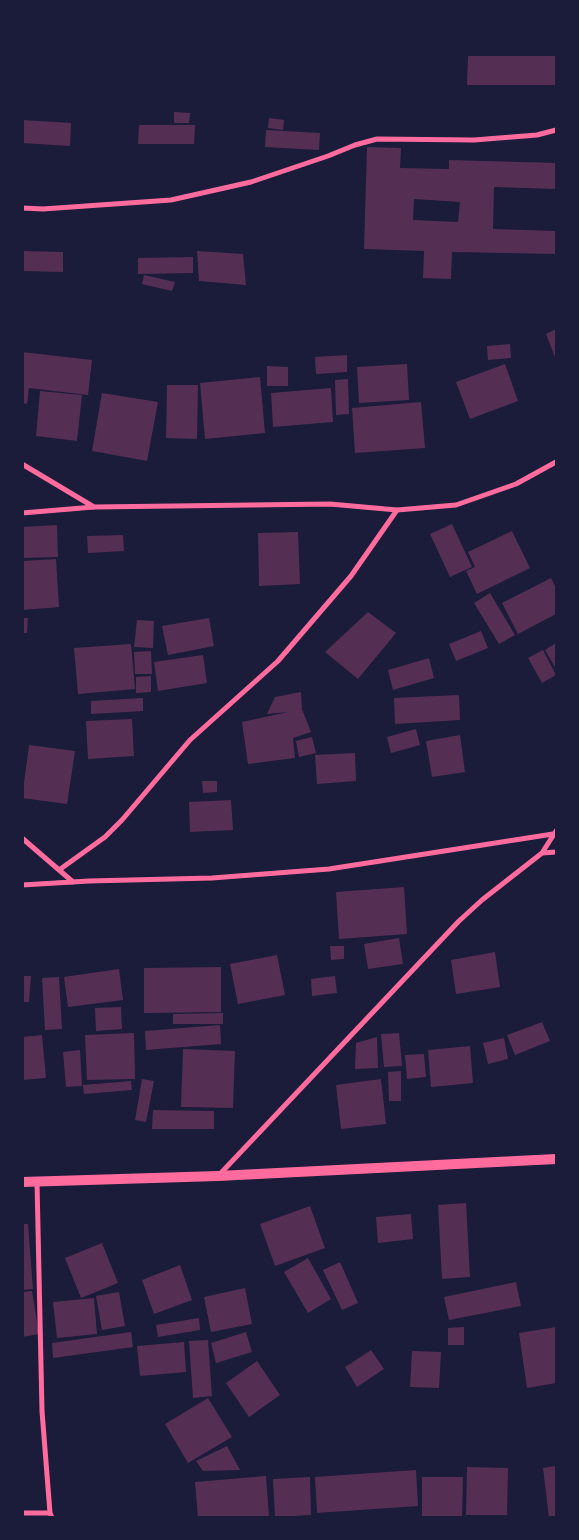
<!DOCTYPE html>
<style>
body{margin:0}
#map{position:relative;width:579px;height:1540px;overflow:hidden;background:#1b1b3a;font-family:"Fira Sans Condensed",sans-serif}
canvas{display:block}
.frame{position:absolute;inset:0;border:24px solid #1b1b3a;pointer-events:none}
</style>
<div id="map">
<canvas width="579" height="1540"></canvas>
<div class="frame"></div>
</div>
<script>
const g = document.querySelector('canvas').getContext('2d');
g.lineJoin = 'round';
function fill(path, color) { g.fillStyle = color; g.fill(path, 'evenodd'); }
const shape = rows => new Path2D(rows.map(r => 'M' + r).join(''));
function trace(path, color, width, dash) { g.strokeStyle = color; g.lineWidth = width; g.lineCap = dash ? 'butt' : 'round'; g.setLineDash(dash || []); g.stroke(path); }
fill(shape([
 [468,56,556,56,556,85,467,85],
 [174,112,190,113,189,123,174,123],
 [269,118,284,120,283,130,268,128],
 [22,120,71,123,70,146,22,143],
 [139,125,195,125,194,144,138,144],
 [266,130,320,133,319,150,265,147],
 [367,147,401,148,400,168,449,169,449,160,556,163,556,189,494,187,493,229,556,231,556,254,452,252,451,279,423,278,424,251,364,249],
 [414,199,460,202,458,222,413,220],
 [22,251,63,252,63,272,22,271],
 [197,251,243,254,246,285,199,281],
 [193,257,193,273,138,274,138,258],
 [144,275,175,282,172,291,142,284],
 [556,329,556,360,546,334],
 [510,344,511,358,488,360,487,346],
 [22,352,92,360,88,395,29,388,27,404,22,403],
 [347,355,347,372,316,374,315,357],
 [407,364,409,400,359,403,357,367],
 [505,364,518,401,470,419,456,382],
 [267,366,288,367,288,386,267,386],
 [260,377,265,433,205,439,200,383],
 [348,379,349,414,336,415,335,380],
 [167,385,198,385,197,439,166,438],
 [331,388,333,422,273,427,271,393],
 [40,391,82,395,77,441,36,436],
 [102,393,158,402,147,461,92,451],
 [421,402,425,448,355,453,352,408],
 [452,524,472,567,450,577,430,534],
 [57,525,58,557,22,558,22,527],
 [512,531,530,568,477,594,466,571,475,567,468,552],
 [298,532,300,584,259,586,258,533],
 [123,535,124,551,88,553,87,536],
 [56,559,59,607,22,610,22,561],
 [551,578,556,588,556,614,518,634,502,603],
 [490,593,515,635,499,644,474,603],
 [368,612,396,633,358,679,325,652],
 [22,618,28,618,27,633,22,633],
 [209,618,214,646,168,655,162,626],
 [137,620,154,621,153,648,134,647],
 [481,631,488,648,456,661,449,644],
 [556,643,556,669,545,650],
 [131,644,135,689,78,694,74,648],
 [543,650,556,675,542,683,528,658],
 [151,651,152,674,135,674,134,652],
 [203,655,207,683,158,691,154,662],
 [429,658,434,678,393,690,388,670],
 [151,676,151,692,136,693,136,677],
 [301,692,302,709,311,732,293,738,295,758,248,764,242,722,288,712,267,714,275,697],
 [459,695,460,720,395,724,394,698],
 [143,698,143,711,91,714,91,701],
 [132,719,134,756,88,759,86,721],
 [416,729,420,745,391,753,387,737],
 [460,735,465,772,432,777,426,741],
 [312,737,316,753,299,757,296,741],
 [29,745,75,751,67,804,22,798],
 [355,753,356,781,317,784,315,755],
 [202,781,217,781,217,792,203,793],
 [231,800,233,830,190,832,189,802],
 [404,887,407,934,339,939,336,892],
 [399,938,403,964,368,969,364,944],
 [330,946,344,946,344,959,331,960],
 [495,952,500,987,456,994,451,960],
 [277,955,285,995,238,1004,230,964],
 [221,967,221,1012,144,1013,144,968],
 [119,969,123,1000,68,1007,64,977],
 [22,976,31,976,29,1002,22,1002],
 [335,976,337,993,312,996,311,979],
 [59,977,62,1029,45,1030,42,978],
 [121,1007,122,1029,96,1031,95,1008],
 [223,1013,223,1024,173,1024,173,1014],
 [542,1022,550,1041,515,1055,507,1035],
 [220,1025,221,1044,146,1050,145,1031],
 [134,1033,135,1079,87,1080,85,1035],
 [399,1033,402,1066,384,1067,381,1034],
 [42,1035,46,1078,22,1080,22,1037],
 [377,1037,378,1068,355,1069,356,1043],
 [504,1038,508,1059,488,1064,483,1043],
 [470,1046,473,1083,431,1087,428,1050],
 [183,1049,235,1051,233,1108,181,1107],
 [80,1050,82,1086,66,1087,63,1052],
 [424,1054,426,1077,407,1079,405,1055],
 [401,1071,401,1101,389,1101,388,1072],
 [142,1079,154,1081,146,1122,135,1120],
 [381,1079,386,1124,341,1129,336,1085],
 [131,1081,132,1090,84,1094,83,1085],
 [153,1110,214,1111,214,1129,152,1129],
 [466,1203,470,1277,442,1279,438,1205],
 [310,1206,325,1248,275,1266,260,1224],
 [411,1214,413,1239,378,1243,376,1217],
 [22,1224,28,1224,33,1289,22,1290],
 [102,1243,118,1283,81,1298,65,1258],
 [308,1258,331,1299,308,1313,284,1272],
 [340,1262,358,1303,342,1310,323,1270],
 [180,1265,192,1300,154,1314,142,1280],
 [516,1282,521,1306,449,1320,444,1297],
 [245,1288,252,1324,211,1332,204,1297],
 [32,1291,39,1334,22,1337,22,1292],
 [119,1292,125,1326,102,1330,96,1296],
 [94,1298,97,1334,57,1338,53,1302],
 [199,1318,200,1330,158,1337,156,1325],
 [464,1327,464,1345,448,1345,448,1328],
 [556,1327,556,1383,527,1388,519,1333],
 [131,1332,133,1347,53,1358,52,1343],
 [246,1332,252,1352,216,1363,211,1343],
 [208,1340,212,1396,193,1398,189,1341],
 [184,1342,186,1372,140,1376,137,1346],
 [371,1350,384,1369,357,1387,345,1367],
 [412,1351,441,1352,439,1388,410,1387],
 [257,1361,280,1395,249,1417,226,1383],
 [208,1398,232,1437,188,1463,165,1424],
 [227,1446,240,1470,203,1471,196,1461],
 [556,1466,556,1518,549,1518,543,1468],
 [467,1467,508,1468,507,1515,466,1515],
 [416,1470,418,1506,317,1513,315,1477],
 [266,1476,269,1516,198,1518,195,1482],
 [310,1477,311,1515,275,1517,273,1479],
 [422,1477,463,1477,462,1518,422,1518]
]), '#542f53');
trace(shape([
 [22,208,43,209,171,200,251,182,328,156,355,145,377,139,474,140,537,135,556,130],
 [22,464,94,507],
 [22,513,94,507,330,504,397,510,456,505,516,484,556,462],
 [22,838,73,882],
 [542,853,556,852],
 [59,870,105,837,122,820,190,740,278,661,351,576,397,510],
 [22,885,89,881,212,878,329,869,553,834],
 [220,1174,459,921,482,900,542,853,556,831],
 [37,1182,42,1411,50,1513,52,1518],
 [22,1513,50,1513]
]), '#ff6b9d', 5);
trace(shape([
 [22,1182,218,1176,556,1159]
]), '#ff6b9d', 10);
</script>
